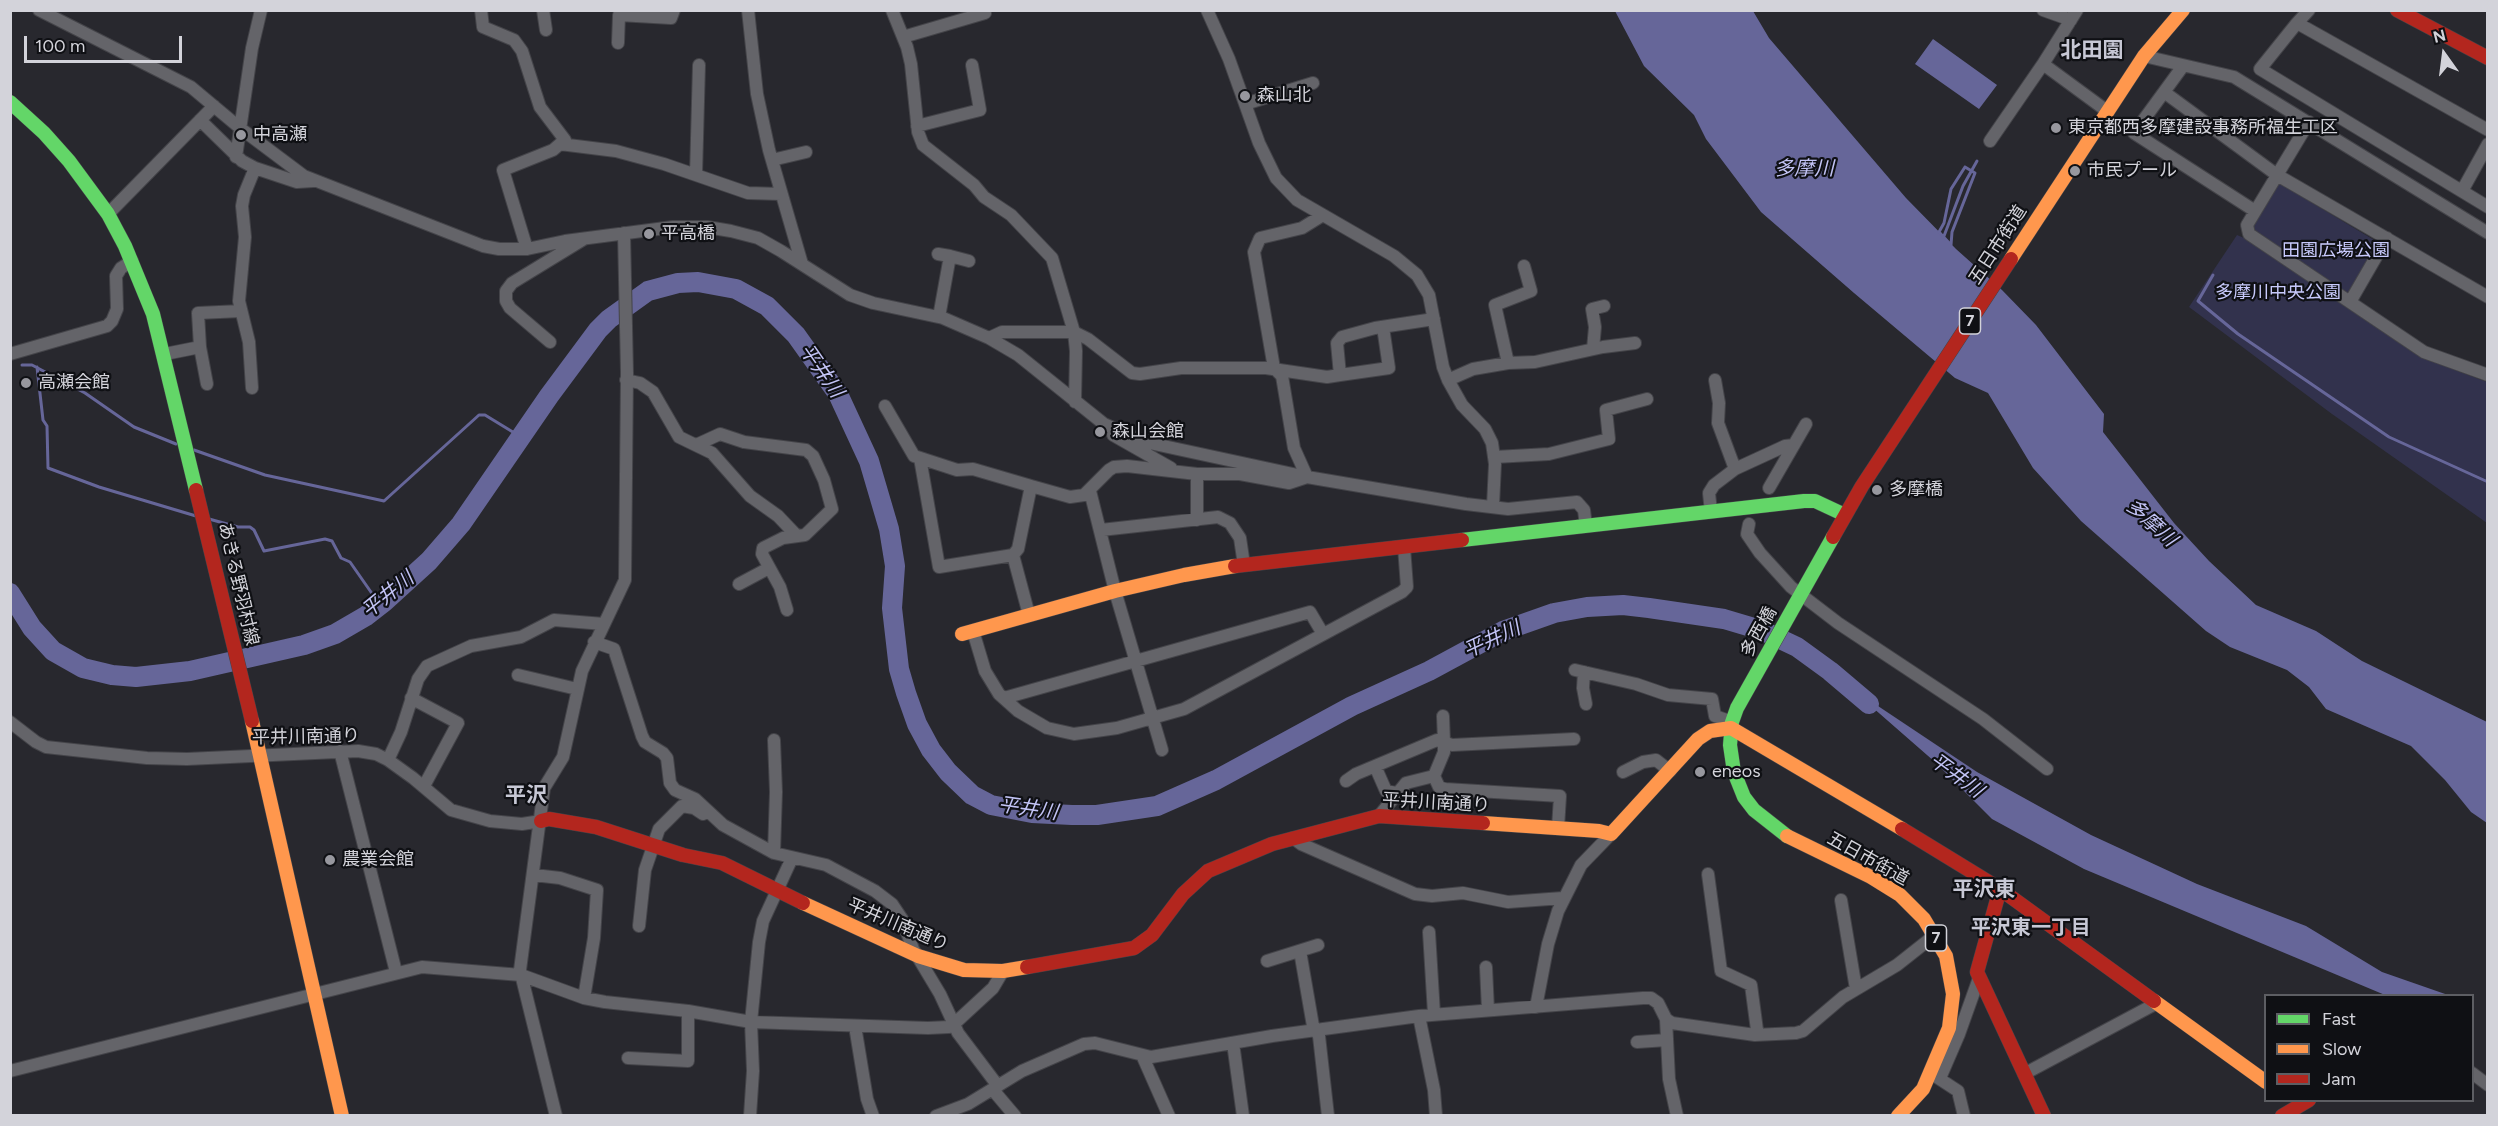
<!DOCTYPE html>
<meta charset="utf-8">
<style>
body{margin:0}
#map{position:relative;width:2498px;height:1126px;overflow:hidden;background:#28282e;font-family:Figtree,sans-serif}
canvas{display:block}
.frame{position:absolute;inset:0;border:12px solid #d3d3da;pointer-events:none}
.legend{position:absolute;left:2264px;top:994px;width:210px;height:108px;box-sizing:border-box;background:#0f1014;border:2px solid #5d5e63;margin:0;padding:8px 10px;list-style:none;font-size:18px;color:#d3d3da}
.legend li{display:flex;align-items:center;gap:12px;height:30px}
.legend b{width:30px;border:2px solid #5d5e63}
.north{position:absolute;left:2414px;top:24px;width:60px;height:60px;-webkit-text-stroke:4px #0f1014;paint-order:stroke;rotate:346deg;font-size:16px;font-weight:700;line-height:24px;text-align:center;color:#d3d3da}
.north::after{content:'';display:block;margin:auto;width:21px;height:27px;background:#d3d3da;clip-path:polygon(50% 0,100% 100%,50% 72%,0 100%)}
.scale{position:absolute;left:24px;top:36px;width:158px;height:27px;box-sizing:border-box;border:3px solid #d3d3da;border-top:0;padding-left:8px;font-size:18px;line-height:21px;white-space:nowrap;color:#d3d3da;-webkit-text-stroke:4px #0f1014;paint-order:stroke}
</style>
<div id="map">
<canvas width="2498" height="1126"></canvas>
<div class="frame"></div>
<ul class="legend">
<li><b style="height:8px;background:#63d668"></b>Fast</li>
<li><b style="height:8px;background:#ff974d"></b>Slow</li>
<li><b style="height:8px;background:#b3261e"></b>Jam</li>
</ul>
<div class="north">N</div>
<div class="scale">100 m</div>
</div>
<script>
const g = document.querySelector('canvas').getContext('2d');
g.lineJoin = 'round';
function fill(path, color) { g.fillStyle = color; g.fill(path, 'evenodd'); }
const shape = rows => new Path2D(rows.map(r => 'M' + r).join(''));
function trace(path, color, width, dash) { g.strokeStyle = color; g.lineWidth = width; g.lineCap = dash ? 'butt' : 'round'; g.setLineDash(dash || []); g.stroke(path); }
function label(font, color, halo, rows, align = 'center') {
  g.font = font + ' Figtree,"Noto Sans JP",sans-serif'; g.lineWidth = 4.5; g.setLineDash([]); g.textBaseline = 'middle'; g.strokeStyle = halo; g.fillStyle = color; for (const [text, x, y, turn = 0] of rows) {
    g.save(); g.translate(x, y); g.rotate((+turn || 0) * Math.PI / 180); g.textAlign = isNaN(turn) ? turn : align; if (halo) g.strokeText(text, 0, 0); g.fillText(text, 0, 0); g.restore();
  }
}
fill(shape([
 [2279,183,2379,243,2343,305,2420,357,2487,382,2487,523,2332,414,2189,307,2237,235,2244,238]
]), '#32324d');
fill(shape([
 [1615,11,1753,11,1769,38,1906,198,1956,249,2002,290,2036,325,2104,414,2103,432,2174,523,2209,561,2256,605,2316,631,2362,661,2487,722,2487,823,2471,812,2445,780,2411,746,2326,709,2309,687,2287,670,2230,647,2206,631,2081,521,2033,468,1988,393,1955,378,1854,293,1761,212,1706,139,1694,115,1644,66],
 [1933,39,1997,85,1979,109,1915,64],
 [1848,686,1977,772,2091,835,2197,884,2306,926,2382,972,2448,995,2385,995,2084,869,1992,819,1935,762]
]), '#669');
trace(shape([
 [1965,167,1975,173,1952,232,1951,245,1939,232,1944,223,1951,189,1965,167],
 [1944,236,1963,186,1977,161],
 [2213,275,2198,301,2238,334,2389,437,2488,482],
 [22,365,32,365,85,393,134,427,176,444],
 [37,367,43,420,47,426,48,468,99,487,196,516],
 [194,450,265,475,384,501,479,415,485,415,521,437],
 [209,519,238,527,250,527,254,530,264,551,325,539,332,541,341,558,350,562,380,605]
]), '#669', 3);
trace(shape([
 [10,593,32,628,53,651,83,668,112,675,136,677,190,671,304,645,335,634,366,616,384,602,429,561,461,524,549,396,598,330,609,319,648,291,678,283,698,282,736,289,767,306,796,335,838,394,869,461,889,529,895,566,892,608,899,669,906,693,917,724,931,750,948,772,972,795,991,805,1032,813,1072,815,1097,815,1157,806,1216,780,1352,706,1429,671,1503,631,1554,613,1587,607,1623,605,1649,608,1724,619,1761,630,1797,647,1830,671,1869,704]
]), '#669', 20);
const street = shape([
 [39,10,191,87,240,128,304,176,483,246,499,249,527,249,565,241,673,227,707,227,731,231,758,238,781,251,850,295,873,303,943,318,989,338,1018,355,1104,424,1145,442,1307,477,1466,504,1508,509,1577,502,1584,510,1586,526],
 [481,10,483,27,514,40,522,51,540,107,565,140,560,144,616,151,664,164,748,193,781,194],
 [543,10,546,30],
 [748,10,757,94,769,150,802,264],
 [892,10,907,47,911,64,918,132,923,145,974,185,984,197,1011,215,1052,258,1074,332,1076,351,1075,402],
 [1207,10,1229,59,1259,143,1276,178,1297,200,1394,256,1417,275,1429,295,1443,367,1448,380,1462,405,1485,429,1492,443,1495,464,1493,506],
 [2043,10,2071,20],
 [2077,10,2043,64,2107,111],
 [2309,10,2297,23,2260,69,2488,207],
 [2297,23,2488,130],
 [903,37,985,13],
 [618,43,619,15,671,18,674,10],
 [2144,56,2234,77,2488,233],
 [2183,66,2134,133,2255,211],
 [2164,92,2277,175,2488,297],
 [1245,104,1313,83],
 [200,120,242,161,255,168,297,182,313,181],
 [2309,122,2247,225,2249,234,2424,352,2488,375],
 [917,126,980,110,972,65],
 [1990,141,2043,64],
 [236,157,252,48,261,10],
 [772,160,806,152],
 [696,175,699,65],
 [2462,191,2488,144],
 [108,214,214,106],
 [527,249,503,170,553,150,560,144],
 [938,254,950,256,939,317],
 [950,256,969,261],
 [2350,302,2387,238],
 [989,338,1002,332,1074,332,1088,339,1132,373,1140,374,1181,368,1266,368,1327,377,1340,375,1337,343,1342,337,1375,328,1434,319],
 [550,342,510,308,506,301,506,291,512,283,584,239],
 [200,347,207,384],
 [1593,349,1595,327,1592,309,1604,306],
 [10,354,107,326,112,321,117,309,116,276,121,268,132,261],
 [165,354,200,347,198,313,241,311],
 [1508,363,1535,362,1603,347,1635,343],
 [1340,375,1389,368,1383,327],
 [626,380,640,383,653,392,679,437,712,453,750,496,778,516,797,536],
 [1448,380,1473,369,1508,363,1495,305,1531,291,1524,266],
 [1715,380,1719,403,1718,423,1735,469],
 [252,388,249,342,239,301,245,237,242,206,244,195,255,168],
 [885,406,914,456,957,470,973,469,1031,486,1018,549,1013,555,1029,615],
 [1113,435,1171,468],
 [696,445,720,434,744,442,806,450,813,456,824,480,832,509,805,535,783,538,763,548,762,554,780,587,787,610],
 [1495,457,1549,454,1609,439,1606,410,1647,399],
 [920,458,939,567,1013,555],
 [1197,474,1197,520],
 [1031,486,1070,497,1084,495,1109,470,1114,467,1127,466,1197,474,1240,474,1289,483,1307,477,1294,448,1282,376,1274,368,1254,252,1260,238,1302,228,1323,215],
 [1769,488,1806,424],
 [1090,491,1115,591,1162,750],
 [1711,512,1709,493,1714,485,1735,469,1785,446,1794,445],
 [1749,524,1747,534,1760,553,1791,587,1838,623,1983,719,2047,769],
 [1101,530,1218,517,1230,523,1240,538,1244,565],
 [739,584,769,568],
 [973,631,985,671,999,694,1018,711,1047,728,1074,734,1117,728,1184,709,1402,592,1407,587,1404,547],
 [594,642,614,649,642,736,645,742,663,753,667,758,670,783,675,790,695,799,723,825,774,853,826,865,875,891,892,904,902,919,913,949,940,994,958,1033,998,1086],
 [1575,670,1636,684,1668,695,1712,699,1715,716,1732,722],
 [1584,672,1583,688,1586,704],
 [518,675,577,689],
 [411,698,458,723,424,786],
 [1004,698,1310,612,1323,634],
 [1443,716,1444,742,1452,745,1574,739],
 [10,722,36,742,46,747,147,758,187,759,358,751,376,754,388,760,413,778,451,810,490,821,522,824,541,821],
 [774,740,776,792,774,853],
 [340,751,396,972],
 [388,760,401,732,418,679,427,666,471,646,521,637,554,620,604,624],
 [1375,766,1386,791,1396,793],
 [1623,772,1643,762,1656,760,1670,771],
 [1434,776,1439,787,1445,789,1560,796,1558,828],
 [1346,781,1356,774,1437,740,1444,742,1444,752,1434,776,1406,783,1379,816],
 [1293,838,1301,844,1415,894,1432,896,1463,893,1508,902,1563,898],
 [1708,874,1721,971,1751,985,1757,1030,1755,1035],
 [534,875,560,878,597,890,594,938,584,998],
 [1841,900,1856,989],
 [639,926,645,870,659,829,682,806,694,808,703,814],
 [1429,932,1434,1014],
 [1300,951,1313,1026,1319,1036,1328,1116],
 [1267,961,1318,945],
 [1486,967,1488,1010],
 [1536,1007,1548,944,1558,911,1581,865,1611,834],
 [1419,1016,1434,1090,1436,1116],
 [1666,1019,1672,1023,1755,1035,1796,1033,1803,1031,1843,997,1897,965,1935,935],
 [855,1026,867,1099,873,1116],
 [1637,1042,1667,1040],
 [1233,1043,1243,1116],
 [1142,1055,1169,1116],
 [628,1058,688,1061,688,1011],
 [10,1071,422,967,521,975,584,998,605,1002,688,1011,751,1022,928,1028,949,1027,954,1024,993,988,1003,971],
 [2472,1073,2488,1085],
 [1932,1074,1958,1091,1964,1116],
 [2024,1074,2157,1003],
 [1940,1078,1959,1034,1979,978],
 [993,1090,1015,1116],
 [556,1116,520,970,544,788,563,757,582,671,625,580,627,373,624,233],
 [750,1116,753,1071,751,1022,759,942,763,921,792,858],
 [936,1116,968,1104,1022,1071,1084,1044,1095,1043,1151,1057,1272,1036,1419,1016,1643,998,1651,998,1658,1003,1666,1019,1669,1079,1677,1116]
]);
const fast = shape([
 [10,102,44,133,69,161,108,214,125,246,153,314,196,490],
 [1462,540,1804,501,1815,501,1845,515],
 [1787,836,1754,810,1744,797,1734,772,1730,745,1732,722,1737,708,1833,537]
]);
const slow = shape([
 [2011,259,2144,56,2183,10],
 [962,634,1115,591,1184,575,1235,566],
 [252,721,342,1116],
 [1483,823,1599,831,1611,834,1698,739,1710,731,1731,728,1902,829],
 [1787,836,1871,877,1900,895,1924,919,1946,956,1953,994,1949,1028,1923,1089,1898,1116],
 [803,903,918,956,964,970,1003,971,1027,967],
 [2154,1001,2266,1082]
]);
const jam = shape([
 [2397,10,2488,58],
 [196,490,252,721],
 [1833,537,1862,486,2011,259],
 [1235,566,1462,540],
 [541,821,549,819,596,827,683,855,722,863,803,903],
 [1902,829,2000,889,2154,1001],
 [2000,889,1977,972,2044,1116],
 [1027,967,1134,948,1152,935,1183,894,1208,871,1272,844,1379,816,1483,823],
 [2282,1116,2309,1100]
]);
trace(street, '#444449', 14);
trace(fast, '#444449', 15);
trace(slow, '#444449', 15);
trace(jam, '#444449', 15);
trace(street, '#646469', 12);
trace(fast, '#63d668', 14);
trace(slow, '#ff974d', 14);
trace(jam, '#b3261e', 14);
for (const [x, y, r, color] of [
 [1245,96,6,"#97979e"],
 [2056,128,6,"#97979e"],
 [241,135,6,"#97979e"],
 [2075,171,6,"#97979e"],
 [649,234,6,"#97979e"],
 [26,383,6,"#97979e"],
 [1100,432,6,"#97979e"],
 [1877,490,6,"#97979e"],
 [1700,772,6,"#97979e"],
 [330,860,6,"#97979e"]
]) { const dot = new Path2D(); dot.arc(x, y, r, 0, 2 * Math.PI); g.fillStyle = color; g.fill(dot); trace(dot, '#0f1014', 2); }
for (const [x, y, w] of [
 [1970,321,21],
 [1936,938,21]
]) { const box = new Path2D(); box.roundRect(x - w / 2, y - 13, w, 26, 4.5); g.fillStyle = '#0f1014'; g.fill(box); trace(box, '#d3d3da', 1.5); }
label('bold 16px', '#d3d3da', null, [
 ["7",1970,321],
 ["7",1936,938]
]);
label('18px', '#d3d3da', '#0f1014', [
 ["森山北",1257,96],
 ["東京都西多摩建設事務所福生工区",2068,128],
 ["中高瀬",253,135],
 ["市民プール",2087,171],
 ["平高橋",661,234],
 ["高瀬会館",38,383],
 ["森山会館",1112,432],
 ["多摩橋",1889,490],
 ["eneos",1712,772],
 ["農業会館",342,860]
], 'left');
label('18px', '#d3d3da', '#0f1014', [
 ["五日市街道",1998,245,-57],
 ["あきる野羽村線",238,584,77],
 ["多西橋",1759,632,-61],
 ["平井川南通り",306,737,-1],
 ["平井川南通り",1436,803,3],
 ["五日市街道",1868,859,29],
 ["平井川南通り",898,925,23]
]);
label('18px', '#c7c9fb', '#0f1014', [
 ["田園広場公園",2336,251],
 ["多摩川中央公園",2278,293]
]);
label('italic 20px', '#c2c3f5', '#0f1014', [
 ["多摩川",1804,169],
 ["平井川",821,371,55],
 ["多摩川",2151,523,42],
 ["平井川",388,595,-39],
 ["平井川",1492,640,-25],
 ["平井川",1956,776,36],
 ["平井川",1028,809,8]
]);
label('bold 20px', '#c7c8d5', '#0f1014', [
 ["平沢東一丁目",2031,928]
]);
label('bold 21px', '#c7c8d5', '#0f1014', [
 ["北田園",2092,51],
 ["平沢",526,796],
 ["平沢東",1984,890]
]);
</script>
